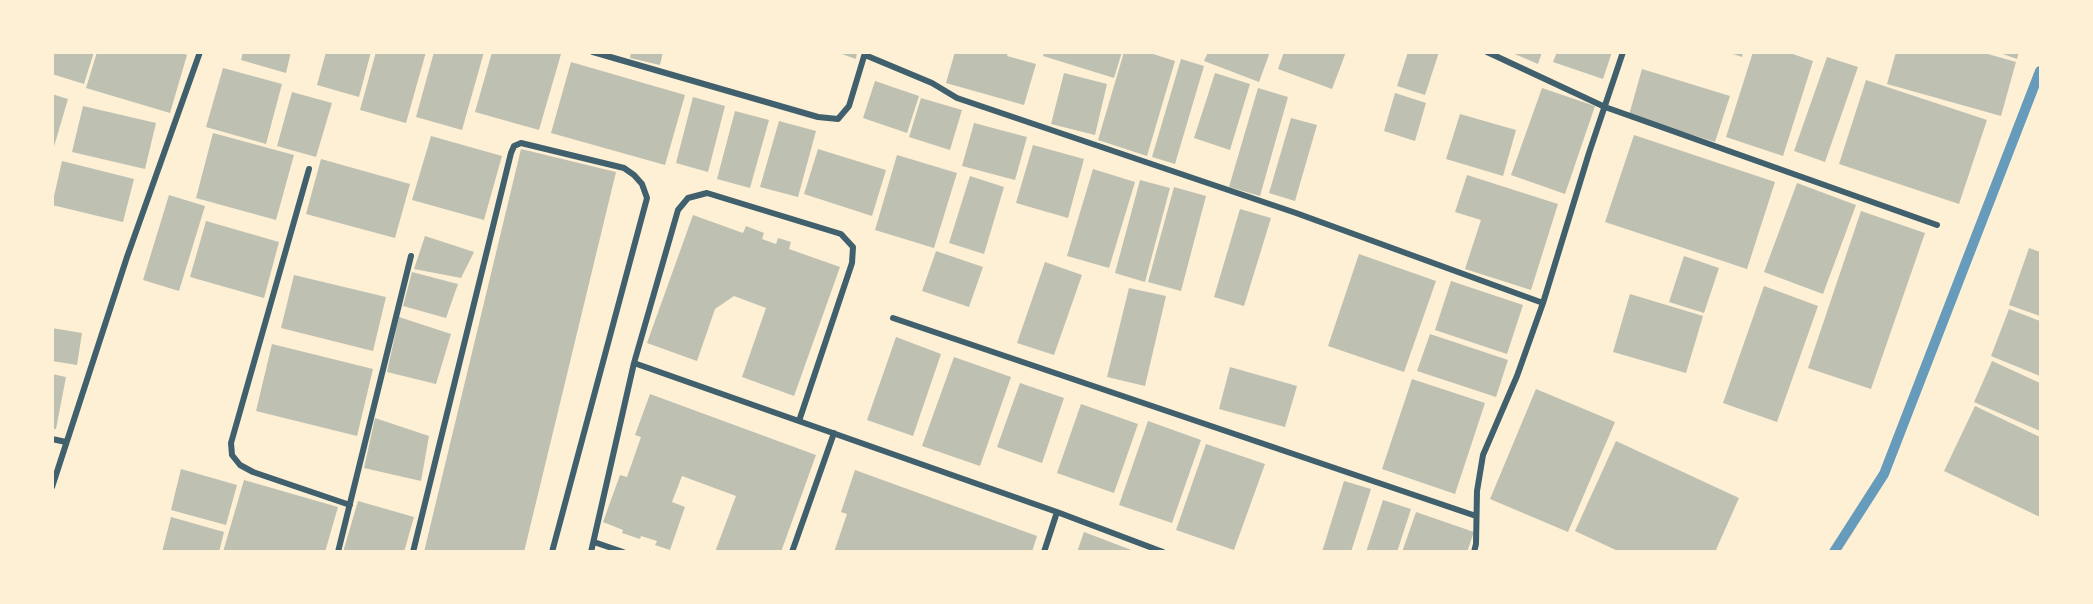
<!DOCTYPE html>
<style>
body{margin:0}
#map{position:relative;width:2093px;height:604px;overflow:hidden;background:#fdf0d5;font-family:"Roboto Serif",serif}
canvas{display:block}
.frame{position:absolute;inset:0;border:54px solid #fdf0d5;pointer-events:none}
</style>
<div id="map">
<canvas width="2093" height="604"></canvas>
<div class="frame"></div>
</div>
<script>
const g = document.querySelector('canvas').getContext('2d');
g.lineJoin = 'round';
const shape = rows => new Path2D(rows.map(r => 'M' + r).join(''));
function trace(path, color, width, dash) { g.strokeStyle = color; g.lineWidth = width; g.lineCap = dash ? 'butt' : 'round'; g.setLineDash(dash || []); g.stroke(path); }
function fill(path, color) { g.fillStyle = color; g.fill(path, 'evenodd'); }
trace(shape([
 [1834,552,1884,474,2040,71]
]), '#669bbc', 10);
fill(shape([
 [52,52,94,52,84,84,52,74],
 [97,52,180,52,187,55,170,113,86,88],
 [243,52,291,52,286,73,241,60],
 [326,52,371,52,359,97,317,85],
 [376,52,426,52,406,123,360,110],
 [434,52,484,52,462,130,416,117],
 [492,52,555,52,561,54,539,130,475,112],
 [631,52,663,52,660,65,630,58],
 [836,52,857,52,856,59],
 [955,52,1008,52,1007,56,1036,64,1024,105,946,83],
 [1044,52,1122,52,1114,78,1043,56],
 [1124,52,1147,52,1175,61,1147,156,1098,140],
 [1208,52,1270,52,1259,82,1204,61],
 [1284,52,1346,52,1332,89,1278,69],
 [1408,52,1439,52,1425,95,1397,86],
 [1510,52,1542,52,1538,64],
 [1557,52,1612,52,1603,79,1553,62],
 [1727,52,1743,52,1742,57],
 [1753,52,1787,52,1813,61,1783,156,1726,137],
 [1896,52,1981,52,2016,62,2001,116,1887,84],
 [1997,52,2019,52,2017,59],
 [1827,57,1858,67,1825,162,1794,151],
 [1181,59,1204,66,1175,164,1152,157],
 [571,62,685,95,665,165,551,133],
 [223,68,282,84,266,144,206,127],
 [1642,69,1730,96,1715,142,1629,115],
 [1064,73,1107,84,1095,135,1051,124],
 [1215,73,1250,84,1230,150,1194,138],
 [1866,80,1987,120,1959,204,1839,164],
 [875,81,919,96,907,133,863,118],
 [1258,88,1288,97,1260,196,1229,187],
 [1542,88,1595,106,1565,194,1511,175],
 [292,92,332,103,316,157,277,146],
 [1395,93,1426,103,1415,141,1384,131],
 [52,94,68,99,53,150,52,150],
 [693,97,725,106,708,172,676,163],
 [921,98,962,110,950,150,909,137],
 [83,106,156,123,145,169,72,152],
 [735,111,769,120,750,188,717,179],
 [1460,114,1516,130,1503,176,1446,159],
 [1291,118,1317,125,1295,201,1269,193],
 [779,121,816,131,798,197,760,187],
 [974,123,1027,137,1015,180,962,166],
 [213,133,294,155,276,220,196,198],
 [1634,135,1775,182,1747,269,1605,222],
 [431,136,502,156,484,220,412,200],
 [1033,145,1084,159,1068,218,1016,203],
 [521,149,616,172,524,552,424,552],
 [818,149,886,170,872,216,804,194],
 [897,155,957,173,934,248,875,230],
 [321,159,410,184,395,238,306,214],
 [62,161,134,179,123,222,52,205],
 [1093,169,1135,182,1109,268,1067,256],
 [1467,175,1558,204,1531,290,1465,269,1481,220,1455,212],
 [970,176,1004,187,984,254,949,243],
 [1140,180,1170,188,1145,282,1115,273],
 [1797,183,1856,205,1823,294,1764,272],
 [1174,187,1206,196,1181,291,1148,282],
 [169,195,205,206,179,291,143,280],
 [1240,209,1271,218,1244,306,1214,297],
 [1861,211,1925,233,1871,389,1808,368],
 [693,215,743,233,746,226,764,233,762,239,776,244,778,238,791,242,789,249,840,267,794,396,742,377,766,308,734,296,715,309,697,361,647,343],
 [206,221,279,242,264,298,190,277],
 [425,236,474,252,461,278,414,269],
 [2029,248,2040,252,2040,316,2009,305],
 [936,251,983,267,969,307,922,291],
 [1359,254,1436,281,1404,372,1328,346],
 [1684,256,1719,268,1704,313,1669,302],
 [1045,262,1082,275,1054,355,1017,343],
 [412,272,458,284,446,318,403,306],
 [294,275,386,297,373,351,281,328],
 [1451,281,1523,305,1507,354,1435,330],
 [1764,286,1818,306,1777,422,1723,403],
 [1129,288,1166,296,1145,386,1107,377],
 [1630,294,1703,316,1686,373,1613,352],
 [2009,309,2040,321,2040,376,1991,356],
 [399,317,451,334,436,384,387,372],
 [52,328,82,333,77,365,52,361],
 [1430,334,1508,360,1496,397,1417,371],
 [896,337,941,354,913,436,867,420],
 [272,344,373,369,357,436,256,411],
 [954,357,1011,377,980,466,922,446],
 [1992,361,2040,383,2040,431,1974,402],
 [1230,367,1297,386,1285,427,1219,409],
 [52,374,66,377,56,429,52,429],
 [1412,379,1485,403,1455,494,1382,469],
 [1020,383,1064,398,1042,463,997,447],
 [1536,389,1615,422,1568,532,1490,499],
 [650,394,816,455,781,552,715,552,736,496,682,476,672,502,685,507,670,550,655,545,657,541,641,536,640,539,622,533,623,530,603,522,620,475,627,477,641,437,635,435],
 [1081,404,1138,424,1114,493,1057,473],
 [1975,406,2040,437,2040,517,1944,471],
 [375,418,429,436,421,481,364,468],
 [1148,421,1201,440,1172,523,1119,505],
 [1616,441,1739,498,1715,552,1620,552,1575,531],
 [1206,444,1265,464,1234,550,1176,530],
 [181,469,237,485,226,525,171,510],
 [855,470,1037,536,1032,552,834,552,847,514,841,512],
 [244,480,338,507,325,552,223,552],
 [1344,481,1371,489,1351,552,1322,552],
 [1383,500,1411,509,1397,552,1366,552],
 [358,501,414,517,404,552,343,552],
 [1416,512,1474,532,1467,552,1402,552],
 [171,517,224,532,219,552,162,552],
 [1084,532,1134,551,1134,552,1077,552]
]), '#bec0b2');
trace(shape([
 [593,52,818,117,838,119,849,106,865,53],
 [1487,52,1605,107,1937,225],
 [865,55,932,83,957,98,1296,213,1543,303],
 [309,169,231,443,232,455,240,465,253,472,350,505],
 [893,318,1476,516],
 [634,363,1057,512,1163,552],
 [52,439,66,442],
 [52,487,127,257,200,52],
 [594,542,623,552],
 [338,552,411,256],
 [413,552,511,153,514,146,521,143,624,168,634,175,642,184,647,198,552,552],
 [591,552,634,363,678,210,688,198,707,193,841,234,853,247,852,263,799,421],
 [792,552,834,433],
 [1044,552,1057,512],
 [1474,552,1476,544,1477,491,1483,455,1517,376,1543,303,1589,153,1623,52]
]), '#3f606c', 6);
</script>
